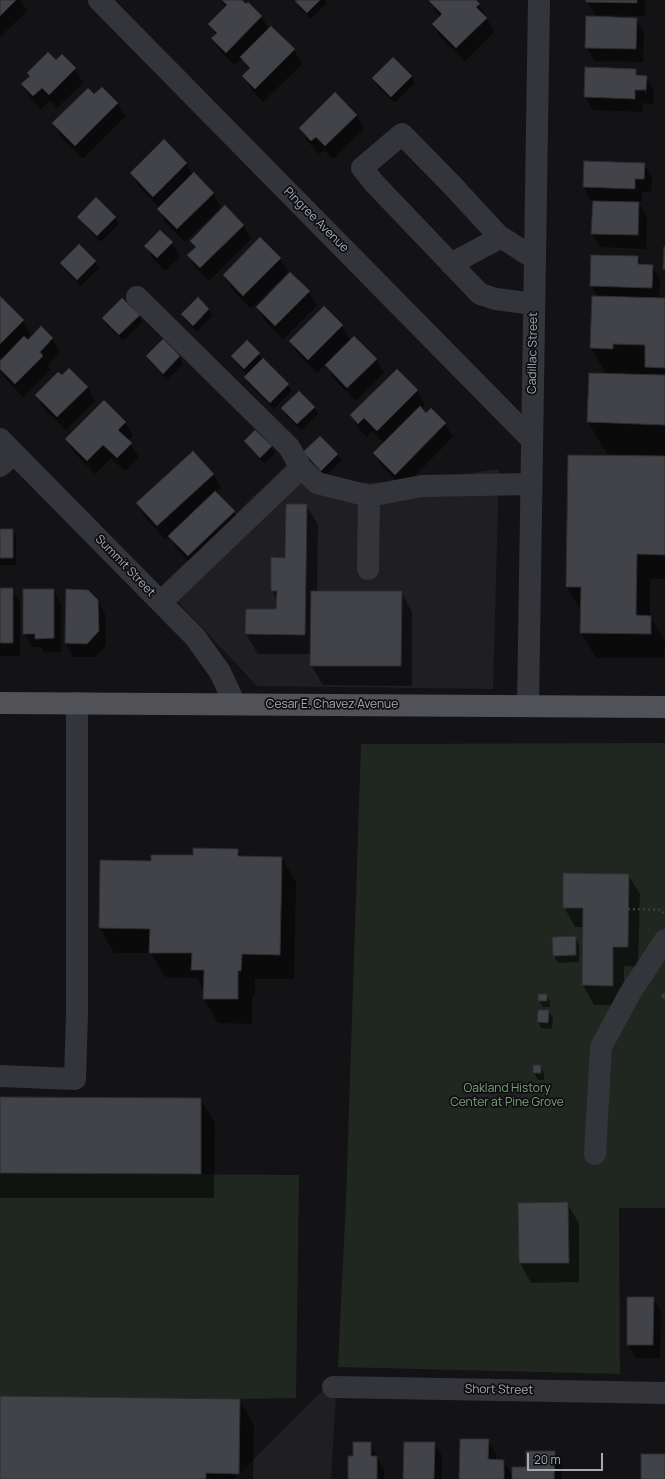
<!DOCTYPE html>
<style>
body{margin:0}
#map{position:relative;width:665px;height:1479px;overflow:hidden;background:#131315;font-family:Manrope,sans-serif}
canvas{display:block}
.scale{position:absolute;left:527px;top:1453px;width:76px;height:18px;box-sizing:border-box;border:2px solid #a5aab5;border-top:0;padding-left:5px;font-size:12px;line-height:14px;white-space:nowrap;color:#a5aab5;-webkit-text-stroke:3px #0e0e10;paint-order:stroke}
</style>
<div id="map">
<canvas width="665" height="1479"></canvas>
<div class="scale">20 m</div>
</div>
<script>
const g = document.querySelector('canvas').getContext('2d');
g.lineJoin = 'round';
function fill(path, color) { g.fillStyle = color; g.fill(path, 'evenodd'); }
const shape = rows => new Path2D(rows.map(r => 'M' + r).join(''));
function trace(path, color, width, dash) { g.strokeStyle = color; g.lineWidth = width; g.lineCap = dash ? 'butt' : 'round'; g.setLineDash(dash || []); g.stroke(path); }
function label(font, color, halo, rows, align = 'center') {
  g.font = font + ' Manrope,sans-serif'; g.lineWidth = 3.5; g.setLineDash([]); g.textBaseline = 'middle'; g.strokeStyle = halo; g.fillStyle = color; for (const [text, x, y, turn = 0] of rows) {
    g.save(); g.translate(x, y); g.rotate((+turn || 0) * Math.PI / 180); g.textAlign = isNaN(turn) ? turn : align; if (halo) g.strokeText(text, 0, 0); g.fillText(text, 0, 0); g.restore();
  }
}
fill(shape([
 [297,454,317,474,344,483,409,482,499,469,493,689,257,686,162,585],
 [337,1376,331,1479,234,1479]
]), '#1f1f22');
fill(shape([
 [665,743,665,1208,619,1208,620,1374,338,1367,346,1199,361,744],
 [0,1173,299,1175,296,1398,240,1399,0,1396]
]), '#1f2720');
fill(shape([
 [0,0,20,0,27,11,0,37],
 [222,0,241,0,246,5,248,3,262,17,269,30,294,50,302,64,263,102,252,90,244,76,249,71,242,58,234,65,220,51,213,38,216,35,210,24,226,7],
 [298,0,325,0,327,3,311,19,300,8,296,2],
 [432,0,475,0,479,4,494,32,465,61,441,38,433,24,440,17,430,2],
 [587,0,645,0,645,16,595,15],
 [636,19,644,33,643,62,594,61,586,47],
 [62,55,75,69,83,83,57,108,50,100,41,109,30,98,22,85,56,61],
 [393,58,412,77,415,83,395,103,377,85,373,78],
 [635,70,639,76,646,77,654,90,653,104,643,103,642,112,593,110,585,97],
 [645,89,647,89,647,95,645,95],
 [94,95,117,103,125,117,83,159,61,137,54,124],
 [356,115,364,129,333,159,324,150,319,154,308,142,300,128],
 [585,162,644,164,652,177,651,192,642,192,642,203,638,202,647,217,646,249,600,247,592,233,594,201,591,201,584,187],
 [186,163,193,175,213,193,221,207,185,242,166,223,158,209,160,208,139,187,131,173],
 [96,199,115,218,119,224,101,242,82,223,78,217],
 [244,225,251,239,209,281,196,269,189,255,196,249,191,241],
 [160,231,172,243,180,257,165,271,153,259,145,246],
 [260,239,280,259,288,272,251,309,232,289,224,275],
 [638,257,642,265,652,266,660,279,659,299,665,299,665,579,650,579,650,617,665,641,664,658,596,658,581,633,581,611,567,587,654,455,607,454,588,422,606,374,591,348,598,297,591,285],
 [95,261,99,268,81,286,65,270,61,263],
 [309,292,317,305,283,339,265,321,257,307],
 [0,298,23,321,31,334,26,339,28,341,52,339,60,352,48,365,50,370,23,397,5,378,0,370,0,362,2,360,0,357],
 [324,307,342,326,351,341,376,359,384,373,356,401,334,379,326,364,317,373,298,354,290,341],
 [209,309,212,316,197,332,186,321,182,314],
 [139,316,143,322,123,341,107,325,103,318],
 [163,340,179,357,183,364,167,380,151,363,147,356],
 [259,354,263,360,288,385,292,391,274,409,249,384,245,377,248,375,236,363,232,356],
 [397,370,417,391,425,404,421,409,427,414,431,410,445,424,453,437,403,488,382,466,374,453,384,443,372,431,367,437,359,429,351,416],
 [62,377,88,387,95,401,66,430,44,409,36,396],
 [314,407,318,414,302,430,286,415,282,408],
 [125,422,133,436,128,441,139,457,125,471,111,458,95,474,74,452,66,439],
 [255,431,271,447,275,453,265,464,249,448,245,441],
 [304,452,337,454,341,461,325,477,308,459],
 [213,474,221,488,215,493,234,512,242,525,196,569,177,549,169,535,165,539,145,517,137,503],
 [306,505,318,525,317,592,401,592,412,612,412,686,323,685,311,665,311,654,258,654,246,634,277,610,277,600,272,590,286,559],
 [0,530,12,530,16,536,16,565,0,565],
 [0,589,12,589,20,603,20,656,0,656],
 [53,590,61,604,61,652,44,652,41,647,32,647,24,633],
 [97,600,105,614,106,645,95,657,73,657,66,643],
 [237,850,242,857,282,858,296,882,294,979,255,979,255,996,252,995,252,1024,218,1023,204,999,204,991,197,978,165,977,151,953,114,953,100,928,152,862],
 [628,875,640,894,638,967,624,966,624,1005,594,1005,583,985,584,927,575,927,564,907],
 [575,937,579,944,579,962,558,963,554,956],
 [546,995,550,1001,550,1007,543,1007,539,1001],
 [539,1011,549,1011,553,1018,552,1029,541,1028,538,1022],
 [534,1066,541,1066,544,1073,544,1080,538,1080,534,1073],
 [0,1098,200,1099,215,1123,214,1198,0,1198],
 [567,1203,579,1223,579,1282,531,1283,520,1263,519,1204],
 [653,1298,661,1311,660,1358,636,1358,628,1345],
 [0,1397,239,1400,254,1425,253,1479,0,1479],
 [488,1440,496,1454,496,1460,504,1461,513,1477,554,1452,562,1466,562,1479,460,1479],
 [370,1443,384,1471,384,1479,349,1479,354,1457],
 [434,1443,442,1456,442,1479,404,1479]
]), '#0007');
const building = shape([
 [0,0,16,0,0,16,0,0],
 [222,0,242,0,246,4,248,2,262,16,226,53,211,38,217,33,208,24,227,5,222,0],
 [297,0,320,0,307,13,295,1,297,0],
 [430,0,476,0,480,4,476,7,487,18,456,48,432,24,442,14,429,1,430,0],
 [586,0,637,0,637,3,586,2,586,0],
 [586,16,637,18,636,49,585,48,586,16],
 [271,26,295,49,255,89,242,76,250,68,240,57,271,26],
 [48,52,56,60,62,54,76,68,49,95,42,88,33,96,21,84,30,76,27,73,48,52],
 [393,57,412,76,391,97,372,78,393,57],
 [585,67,636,69,636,75,647,76,646,90,635,90,635,99,584,97,585,67],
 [102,87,118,103,75,146,52,123,88,88,94,94,102,87],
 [335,92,357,115,325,146,316,137,311,141,299,128,335,92],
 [164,139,187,163,153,197,130,173,164,139],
 [584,161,645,163,644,179,635,179,635,189,583,187,584,161],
 [194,172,214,193,177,229,157,209,194,172],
 [96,197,116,217,97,236,77,217,96,197],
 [593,201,639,202,638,235,591,234,593,201],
 [225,205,244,225,200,268,187,255,196,247,190,241,225,205],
 [160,230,173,242,157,258,144,246,160,230],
 [260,237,281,258,243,296,223,275,260,237],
 [79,244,96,261,77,280,60,263,79,244],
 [664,247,665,247,665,269,663,269,664,247],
 [591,255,638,256,638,264,653,265,652,288,590,286,591,255],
 [290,272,310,291,275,326,256,307,290,272],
 [0,296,24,320,0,344,0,296],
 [592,296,665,298,665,368,645,367,645,345,613,344,613,349,590,348,592,296],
 [198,297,209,309,193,326,181,314,198,297],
 [122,298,140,315,119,335,102,318,122,298],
 [324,306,343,325,308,360,289,341,324,306],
 [41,326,53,338,40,352,43,356,15,384,0,369,0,361,24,336,28,340,41,326],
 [354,336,377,359,347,388,325,365,354,336],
 [163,339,180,356,163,374,146,356,163,339],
 [247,340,260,353,244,369,231,356,247,340],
 [263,358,289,384,270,403,244,377,263,358],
 [69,368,88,387,57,417,35,395,58,372,62,375,69,368],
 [397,369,418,390,377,431,364,418,358,424,350,415,397,369],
 [589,373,665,375,665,425,587,422,589,373],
 [299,391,315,407,297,424,281,408,299,391],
 [104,400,126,422,118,430,132,443,117,458,103,445,87,461,65,439,104,400],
 [420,406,426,413,431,408,446,423,395,475,373,453,420,406],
 [255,430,272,446,260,458,244,441,255,430],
 [320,436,338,454,321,471,303,452,320,436],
 [193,451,214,474,157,526,136,503,193,451],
 [568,455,665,456,665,555,637,554,636,615,651,616,651,634,580,633,581,587,566,587,568,455],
 [215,491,235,511,188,556,168,536,215,491],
 [286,504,307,504,305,635,245,634,246,609,276,609,277,591,271,591,271,557,285,558,286,504],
 [0,529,13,529,13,558,0,558,0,529],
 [0,588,13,588,13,643,0,643,0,588],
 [23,589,54,589,54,638,35,639,35,634,23,634,23,589],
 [66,589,88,590,98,600,99,631,87,644,65,643,66,589],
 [311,591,402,591,401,666,310,666,311,591],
 [193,848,238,849,238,856,282,857,280,955,242,954,241,971,238,971,238,999,203,999,204,970,191,970,192,953,149,953,150,929,99,928,100,860,151,861,151,855,193,855,193,848],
 [563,873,629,874,628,947,613,947,613,986,582,985,583,908,563,908,563,873],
 [576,936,576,955,553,956,552,937,576,936],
 [665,991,665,999,661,997,665,991],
 [538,994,547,994,547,1001,538,1001,538,994],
 [538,1010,549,1010,548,1023,537,1022,538,1010],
 [533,1065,541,1065,541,1073,533,1073,533,1065],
 [0,1097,201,1098,201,1174,0,1173,0,1097],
 [568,1202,569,1263,519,1263,518,1203,568,1202],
 [627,1297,654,1297,653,1345,627,1345,627,1297],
 [0,1396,240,1399,239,1474,206,1473,206,1479,0,1479,0,1396],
 [460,1439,489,1439,488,1459,504,1460,504,1479,459,1479,460,1439],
 [353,1442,371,1442,371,1456,377,1456,377,1479,348,1479,348,1456,353,1456,353,1442],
 [404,1442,435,1442,434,1479,403,1479,404,1442],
 [526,1451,555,1451,554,1479,512,1479,512,1467,526,1467,526,1451],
 [641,1454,665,1454,665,1479,641,1479,641,1454]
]);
fill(building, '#424348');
trace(building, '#2d2d31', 1);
trace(shape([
 [628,909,660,910,665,914]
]), '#3a3c40', 2.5, [2, 3]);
trace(shape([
 [99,0,532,440],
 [451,264,501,237],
 [137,297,289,447,301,468,317,483,369,496,422,486,531,484],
 [534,304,496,299,480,294,374,183,362,168,402,134,451,184,498,235,535,259],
 [0,439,195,637,220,672,235,704],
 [0,466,14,454],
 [368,569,369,496],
 [161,602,301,468],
 [528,706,539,0],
 [0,1076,75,1079,77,1013,77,703],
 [595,1154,601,1047,630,993,665,940],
 [333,1387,665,1393]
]), '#34353a', 22);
trace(shape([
 [0,703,665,707]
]), '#505258', 22);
label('12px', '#a5aab5', '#0e0e10', [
 ["Pingree Avenue",316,220,45],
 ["Cadillac Street",533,353,-89],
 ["Summit Street",125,566,46],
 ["Cesar E. Chavez Avenue",332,705],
 ["Short Street",499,1390,1]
]);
label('12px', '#7ca07d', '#0e0e10', [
 ["Oakland History",507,1089],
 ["Center at Pine Grove",507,1103]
]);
</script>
